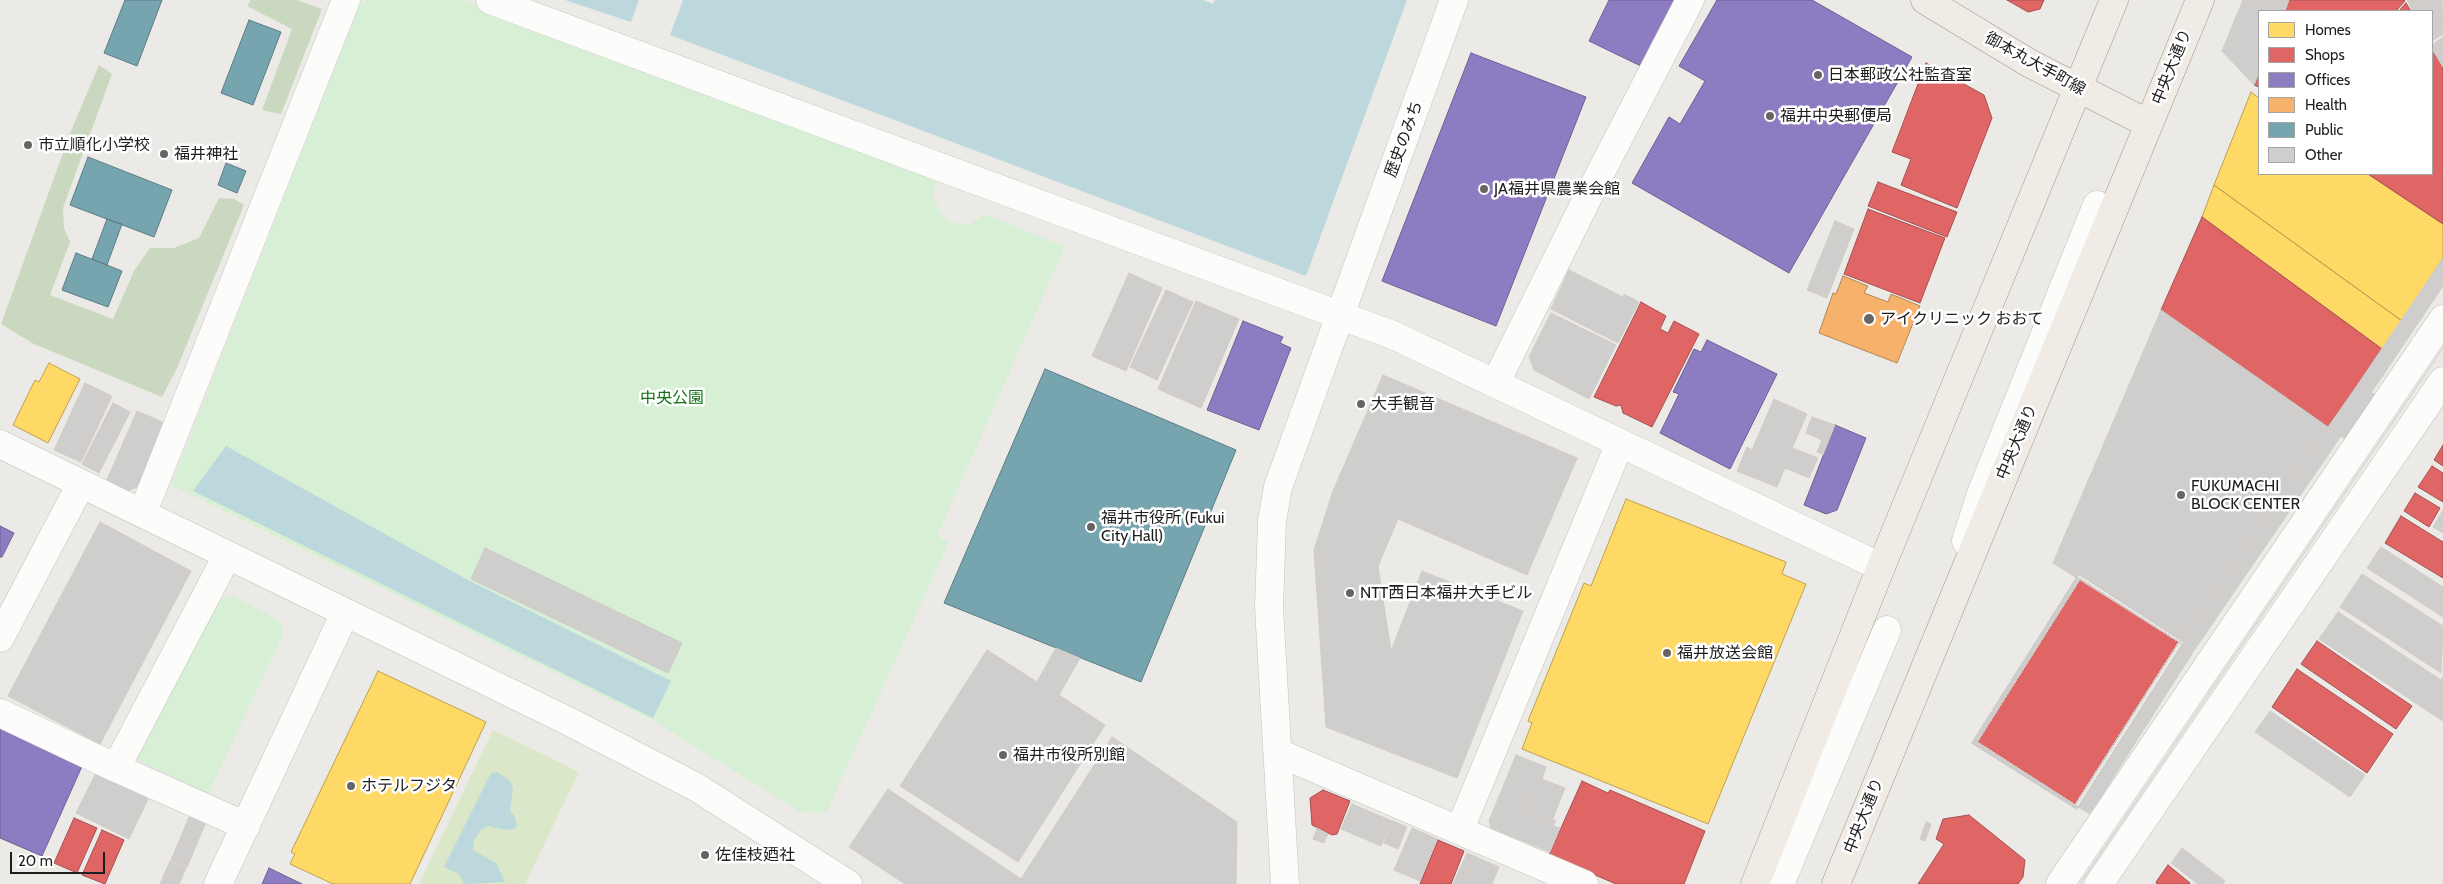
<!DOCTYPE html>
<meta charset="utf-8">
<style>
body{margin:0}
#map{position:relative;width:2443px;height:884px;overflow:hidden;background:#eceae7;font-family:Cabin,sans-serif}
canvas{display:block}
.legend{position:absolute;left:2258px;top:10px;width:175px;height:165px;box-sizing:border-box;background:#fff;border:1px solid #a5a5a5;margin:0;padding:6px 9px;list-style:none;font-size:15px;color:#1e1e1e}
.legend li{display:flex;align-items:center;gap:10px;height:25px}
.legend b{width:25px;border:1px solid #a5a5a5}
.scale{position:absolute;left:10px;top:852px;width:95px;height:22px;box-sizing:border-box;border:2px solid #1e1e1e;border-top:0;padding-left:6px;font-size:15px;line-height:18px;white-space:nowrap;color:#1e1e1e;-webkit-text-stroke:4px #fff;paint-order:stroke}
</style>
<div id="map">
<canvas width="2443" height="884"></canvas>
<ul class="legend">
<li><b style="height:14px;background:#ffd966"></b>Homes</li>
<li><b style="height:14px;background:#e06666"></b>Shops</li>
<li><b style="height:14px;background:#8e7cc3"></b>Offices</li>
<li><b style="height:14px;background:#f6b26b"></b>Health</li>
<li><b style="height:14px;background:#76a5af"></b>Public</li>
<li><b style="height:14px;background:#d0cecc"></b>Other</li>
</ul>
<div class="scale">20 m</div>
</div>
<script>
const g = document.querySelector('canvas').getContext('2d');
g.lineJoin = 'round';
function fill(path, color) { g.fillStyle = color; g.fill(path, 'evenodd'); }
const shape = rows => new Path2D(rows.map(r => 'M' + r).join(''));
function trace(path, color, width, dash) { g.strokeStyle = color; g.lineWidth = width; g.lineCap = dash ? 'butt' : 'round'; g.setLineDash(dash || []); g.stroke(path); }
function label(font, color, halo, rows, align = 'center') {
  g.font = font + ' Cabin,"Noto Sans JP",sans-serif'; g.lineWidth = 5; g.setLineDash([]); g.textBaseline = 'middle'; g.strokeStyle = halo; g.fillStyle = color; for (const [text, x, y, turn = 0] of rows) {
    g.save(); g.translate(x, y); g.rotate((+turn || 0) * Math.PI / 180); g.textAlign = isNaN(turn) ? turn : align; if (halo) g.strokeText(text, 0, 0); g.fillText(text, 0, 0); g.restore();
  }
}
fill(shape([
 [493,730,579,772,525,884,419,884]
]), '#dae7c8');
fill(shape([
 [251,0,297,0,322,9,281,114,262,110,292,29,247,6],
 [99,65,112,74,63,208,64,228,70,242,50,295,113,319,134,271,150,248,174,248,199,238,219,198,234,199,244,205,177,368,162,397,34,344,1,324,71,131]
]), '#c9d8be');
fill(shape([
 [368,0,463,0,937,179,934,188,934,198,942,215,950,221,959,224,970,224,985,214,1065,247,937,536,949,542,826,813,800,812,652,720,171,485,360,4],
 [233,596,278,620,284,633,208,794,132,758,220,598]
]), '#d7f0d5');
fill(shape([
 [565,0,639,0,631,22],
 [683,0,1203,0,1213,4,1215,0,1407,0,1306,276,670,35],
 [226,446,468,580,671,681,653,718,193,491],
 [497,772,510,781,513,789,510,811,514,815,517,826,514,829,505,830,488,826,481,830,474,840,473,850,496,863,505,882,464,884,459,874,444,867,491,773]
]), '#bcd8dc');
const homes = shape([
 [2251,92,2259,98,2259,174,2368,174,2443,224,2443,258,2402,321,2214,185,2251,92],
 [2214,185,2402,321,2382,349,2202,217,2214,185],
 [49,363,80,379,48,443,13,425,35,380,39,382,49,363],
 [1626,499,1786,562,1782,574,1806,584,1708,824,1522,749,1532,723,1528,721,1584,583,1591,586,1626,499],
 [378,671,486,722,410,884,333,884,290,864,295,854,291,852,378,671]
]);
fill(homes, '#ffd966');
trace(homes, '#bca150', 1);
const shops = shape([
 [2007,0,2044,0,2040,9,2028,12,2007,0],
 [2289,0,2404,0,2405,1,2396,11,2285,11,2289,0],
 [2406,3,2411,11,2399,11,2406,3],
 [2432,49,2443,67,2443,224,2368,174,2432,174,2432,49],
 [1926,63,1984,95,1992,118,1957,208,1901,185,1911,159,1892,152,1926,63],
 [2259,73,2259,87,2254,85,2259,73],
 [1878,182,1957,212,1947,237,1868,206,1878,182],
 [1868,209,1945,238,1920,303,1844,274,1868,209],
 [2202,217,2382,349,2328,427,2161,310,2202,217],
 [1641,302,1666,316,1660,329,1668,333,1674,321,1699,334,1652,427,1623,413,1621,405,1616,406,1594,397,1641,302],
 [2443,445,2443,466,2434,460,2443,445],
 [2432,466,2443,473,2443,502,2418,487,2432,466],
 [2415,493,2440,508,2429,527,2404,511,2415,493],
 [2401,516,2443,542,2443,578,2385,543,2401,516],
 [2080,579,2179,642,2075,805,1977,742,2080,579],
 [2317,641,2412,706,2396,729,2301,664,2317,641],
 [2297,669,2393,734,2367,773,2272,707,2297,669],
 [1582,781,1608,793,1610,790,1705,831,1684,884,1616,884,1549,855,1582,781],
 [1323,790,1350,801,1337,834,1332,835,1312,825,1310,798,1323,790],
 [1969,815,2025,860,2023,877,2018,884,1918,884,1944,844,1936,839,1943,819,1969,815],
 [74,818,97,828,77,873,54,863,74,818],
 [102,830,124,840,105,884,82,875,102,830],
 [1438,840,1464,851,1451,884,1420,884,1438,840],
 [2168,865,2190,883,2189,884,2157,884,2156,882,2168,865]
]);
fill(shops, '#e06666');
trace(shops, '#a65050', 1);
const offices = shape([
 [1609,0,1677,0,1645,68,1589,41,1609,0],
 [1717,0,1812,0,1912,57,1789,273,1632,183,1669,117,1680,124,1705,81,1679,66,1717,0],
 [1471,53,1586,97,1496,326,1382,281,1471,53],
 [1243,321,1283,337,1280,343,1291,348,1259,430,1207,410,1243,321],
 [1707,340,1777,374,1730,469,1660,433,1679,394,1673,392,1694,349,1701,352,1707,340],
 [1835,425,1866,438,1837,510,1826,514,1804,505,1835,425],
 [0,526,14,533,2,557,0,557,0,526],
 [0,727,83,764,42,856,0,838,0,727],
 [269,868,302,884,262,884,269,868]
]);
fill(offices, '#8e7cc3');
trace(offices, '#6c6092', 1);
const health = shape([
 [1843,276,1868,286,1864,293,1888,302,1891,294,1920,306,1897,363,1819,333,1833,293,1836,294,1843,276]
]);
fill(health, '#f6b26b');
trace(health, '#b58654', 1);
const public = shape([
 [125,0,162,0,137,66,104,53,125,0],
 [249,20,281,32,253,105,221,93,249,20],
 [88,157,172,190,154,237,70,205,88,157],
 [226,163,246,171,237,193,218,185,226,163],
 [107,219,122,224,107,265,92,259,107,219],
 [76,253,122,271,108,307,62,290,76,253],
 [1045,369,1236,450,1141,682,944,603,1045,369]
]);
fill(public, '#76a5af');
trace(public, '#5c7c84', 1);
const building = shape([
 [2243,0,2289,0,2285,11,2259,11,2259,73,2254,85,2222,51,2243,0],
 [2407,0,2442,0,2443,34,2432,41,2432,11,2413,11,2407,0],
 [2443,37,2443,67,2432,49,2432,45,2443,37],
 [1835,221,1854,229,1827,298,1807,290,1835,221],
 [2443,258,2443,286,2371,393,2358,384,2443,258],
 [1569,270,1623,297,1624,294,1639,302,1618,343,1551,309,1569,270],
 [1129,273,1162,288,1126,371,1092,356,1129,273],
 [1166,290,1193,302,1157,380,1130,367,1166,290],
 [1196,301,1239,319,1201,408,1158,389,1196,301],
 [2161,310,2328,427,2179,642,2053,563,2161,310],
 [1551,313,1616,345,1589,399,1534,370,1529,357,1551,313],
 [1383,375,1577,458,1527,575,1398,519,1378,566,1391,651,1422,571,1523,611,1457,778,1326,727,1314,550,1333,491,1383,375],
 [85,383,112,396,81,462,54,450,85,383],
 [2358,384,2378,397,2348,441,2328,427,2358,384],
 [1774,399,1807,414,1792,448,1818,458,1809,478,1785,468,1777,487,1737,471,1747,447,1752,450,1774,399],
 [113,403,130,412,99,473,82,464,113,403],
 [137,411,165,423,137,487,128,491,106,482,137,411],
 [1812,417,1835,425,1823,455,1817,452,1822,440,1806,433,1812,417],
 [2328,427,2341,436,2193,652,2179,642,2328,427],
 [2443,510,2443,533,2433,527,2443,510],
 [100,522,191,571,100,744,8,696,100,522],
 [2381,547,2443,587,2443,617,2367,568,2381,547],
 [485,548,682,643,668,673,471,579,485,548],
 [2079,574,2184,642,2077,809,1972,743,2079,574],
 [2080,579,2179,642,2075,805,1977,742,2080,579],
 [2079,574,2184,642,2077,809,1972,743,2079,574],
 [2080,579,2179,642,2075,805,1977,742,2080,579],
 [2079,574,2184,642,2077,809,1972,743,2079,574],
 [2080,579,2179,642,2075,805,1977,742,2080,579],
 [2079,574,2184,642,2077,809,1972,743,2079,574],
 [2080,579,2179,642,2075,805,1977,742,2080,579],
 [2079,574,2184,642,2077,809,1972,743,2079,574],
 [2080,579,2179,642,2075,805,1977,742,2080,579],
 [2079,574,2184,642,2077,809,1972,743,2079,574],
 [2080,579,2179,642,2075,805,1977,742,2080,579],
 [2079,574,2184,642,2077,809,1972,743,2079,574],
 [2080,579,2179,642,2075,805,1977,742,2080,579],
 [2079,574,2184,642,2077,809,1972,743,2079,574],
 [2080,579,2179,642,2075,805,1977,742,2080,579],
 [2079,574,2184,642,2077,809,1972,743,2079,574],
 [2080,579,2179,642,2075,805,1977,742,2080,579],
 [2079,574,2184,642,2077,809,1972,743,2079,574],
 [2080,579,2179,642,2075,805,1977,742,2080,579],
 [2079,574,2184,642,2077,809,1972,743,2079,574],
 [2080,579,2179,642,2075,805,1977,742,2080,579],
 [2079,574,2184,642,2077,809,1972,743,2079,574],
 [2080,579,2179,642,2075,805,1977,742,2080,579],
 [2079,574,2184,642,2077,809,1972,743,2079,574],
 [2080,579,2179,642,2075,805,1977,742,2080,579],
 [2079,574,2184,642,2077,809,1972,743,2079,574],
 [2080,579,2179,642,2075,805,1977,742,2080,579],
 [2079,574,2184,642,2077,809,1972,743,2079,574],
 [2080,579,2179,642,2075,805,1977,742,2080,579],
 [2079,574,2184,642,2077,809,1972,743,2079,574],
 [2080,579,2179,642,2075,805,1977,742,2080,579],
 [2079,574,2184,642,2077,809,1972,743,2079,574],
 [2080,579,2179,642,2075,805,1977,742,2080,579],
 [2079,574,2184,642,2077,809,1972,743,2079,574],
 [2080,579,2179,642,2075,805,1977,742,2080,579],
 [2079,574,2184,642,2077,809,1972,743,2079,574],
 [2080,579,2179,642,2075,805,1977,742,2080,579],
 [2079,574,2184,642,2077,809,1972,743,2079,574],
 [2080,579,2179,642,2075,805,1977,742,2080,579],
 [2079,574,2184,642,2077,809,1972,743,2079,574],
 [2080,579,2179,642,2075,805,1977,742,2080,579],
 [2079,574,2184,642,2077,809,1972,743,2079,574],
 [2080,579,2179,642,2075,805,1977,742,2080,579],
 [2079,574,2184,642,2077,809,1972,743,2079,574],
 [2080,579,2179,642,2075,805,1977,742,2080,579],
 [2079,574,2184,642,2077,809,1972,743,2079,574],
 [2080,579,2179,642,2075,805,1977,742,2080,579],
 [2079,574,2184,642,2077,809,1972,743,2079,574],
 [2080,579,2179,642,2075,805,1977,742,2080,579],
 [2362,574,2443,626,2441,673,2340,607,2362,574],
 [2338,612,2441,680,2443,677,2443,721,2319,639,2338,612],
 [2179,642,2193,652,2090,814,2075,805,2179,642],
 [1056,648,1080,658,1059,695,1105,725,1018,862,900,786,987,650,1037,682,1056,648],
 [2270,711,2365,775,2350,797,2255,732,2270,711],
 [1112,737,1237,822,1236,884,1028,884,1021,879,1112,737],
 [1516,755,1546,767,1542,779,1539,778,1526,810,1553,821,1556,820,1553,826,1560,828,1550,852,1491,828,1489,821,1516,755],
 [96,773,148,799,129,839,76,813,96,773],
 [1539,778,1565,788,1552,821,1526,810,1539,778],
 [888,789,1021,879,1028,884,905,884,849,847,888,789],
 [1352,804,1392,821,1381,846,1341,829,1352,804],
 [190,815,206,822,187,867,171,860,190,815],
 [1393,821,1407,827,1398,849,1384,843,1393,821],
 [1926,822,1931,824,1925,841,1920,839,1926,822],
 [1317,828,1328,834,1324,843,1313,839,1317,828],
 [1412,828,1437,839,1420,881,1394,870,1412,828],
 [2182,848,2225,881,2222,884,2198,884,2171,863,2182,848],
 [1467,853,1499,867,1492,884,1453,884,1467,853],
 [170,861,186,868,179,884,160,884,170,861]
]);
fill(building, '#d0cecc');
trace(building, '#cfcbc8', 1);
const minor = shape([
 [490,0,1393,335,1881,567],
 [1496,382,1589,195,1690,0],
 [0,444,568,721,696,787,848,884],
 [143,512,346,0],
 [1966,541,1981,494,2097,205],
 [227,556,116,768,246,826],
 [0,638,81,484],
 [0,713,116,768],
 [1279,753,1584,884],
 [1460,829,1620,443],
 [218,884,345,613],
 [1285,884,1269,607,1272,521,1278,487,1454,0],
 [1780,884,1887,630],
 [2060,884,2443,319],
 [2099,884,2443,381]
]);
const major = shape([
 [1925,0,2029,63,2149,124],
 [1755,884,1881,567,2114,0],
 [1836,884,2200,0]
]);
trace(minor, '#c3c2c1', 29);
trace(major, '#a09685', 29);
trace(minor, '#fcfcfb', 28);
trace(major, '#f0ebe5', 28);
trace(shape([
 [2080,884,2443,348]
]), '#cacac9', 1);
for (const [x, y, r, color] of [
 [1818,75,5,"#666564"],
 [1770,116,5,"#666564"],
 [28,145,5,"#666564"],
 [164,154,5,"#666564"],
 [1484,189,5,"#666564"],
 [1869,319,6,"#666564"],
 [1361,404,5,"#666564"],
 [2181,495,5,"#666564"],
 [1091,527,5,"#666564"],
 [1350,593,5,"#666564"],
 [1667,653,5,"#666564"],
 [1003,755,5,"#666564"],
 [351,786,5,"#666564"],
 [705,855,5,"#666564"]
]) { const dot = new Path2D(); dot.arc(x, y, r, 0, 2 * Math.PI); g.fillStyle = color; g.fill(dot); trace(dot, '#fff', 2); }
label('16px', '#1e1e1e', '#fff', [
 ["御本丸大手町線",2035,64,29],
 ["中央大通り",2172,67,-68],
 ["歴史のみち",1404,139,-70],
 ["中央大通り",2017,442,-67],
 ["中央大通り",1864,816,-68]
]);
label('16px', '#1e1e1e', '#fff', [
 ["日本郵政公社監査室",1828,75],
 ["福井中央郵便局",1780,116],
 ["市立順化小学校",38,145],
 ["福井神社",174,154],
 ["JA福井県農業会館",1494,189],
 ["アイクリニック おおて",1880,319],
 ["大手観音",1371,404],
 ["FUKUMACHI",2191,486],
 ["BLOCK CENTER",2191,504],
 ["福井市役所 (Fukui",1101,518],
 ["City Hall)",1101,536],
 ["NTT西日本福井大手ビル",1360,593],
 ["福井放送会館",1677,653],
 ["福井市役所別館",1013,755],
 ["ホテルフジタ",361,786],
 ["佐佳枝廼社",715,855]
], 'left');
label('16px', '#147317', '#fff', [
 ["中央公園",672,398]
]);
</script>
